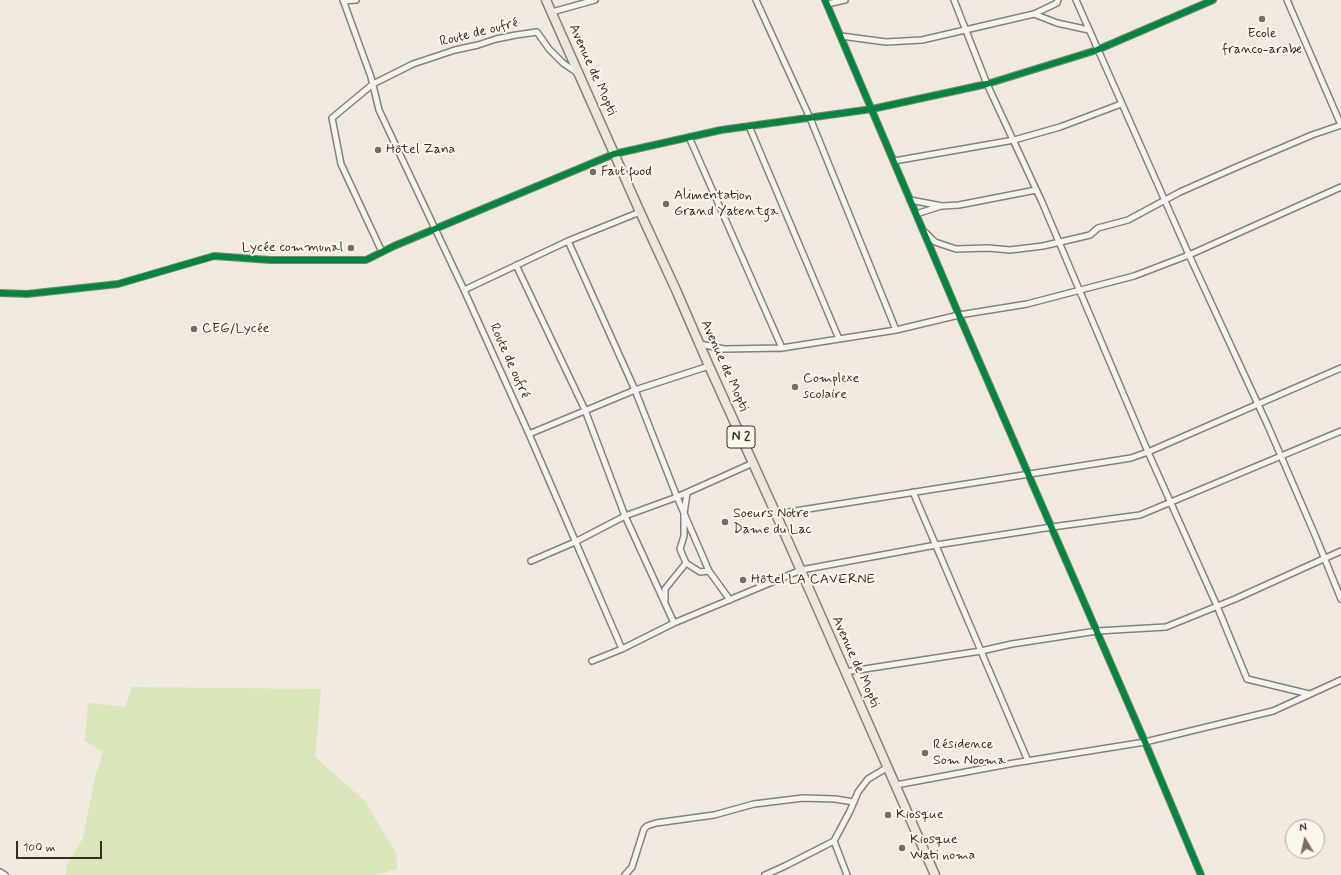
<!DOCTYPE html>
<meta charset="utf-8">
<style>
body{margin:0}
#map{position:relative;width:1341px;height:875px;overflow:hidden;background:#f1e8df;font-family:Mynerve,sans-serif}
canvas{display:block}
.north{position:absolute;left:1285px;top:819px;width:40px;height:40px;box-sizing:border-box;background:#fbf7ec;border:1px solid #aea59a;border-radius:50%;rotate:351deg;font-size:11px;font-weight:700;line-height:16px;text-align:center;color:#3b2a1e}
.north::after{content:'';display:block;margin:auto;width:14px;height:18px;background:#7b6c62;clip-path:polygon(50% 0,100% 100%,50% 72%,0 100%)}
.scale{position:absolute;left:16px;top:841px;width:86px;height:18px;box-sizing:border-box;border:2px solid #3b2a1e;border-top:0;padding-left:5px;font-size:12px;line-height:14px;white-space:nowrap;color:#3b2a1e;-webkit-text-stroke:3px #fbf7ec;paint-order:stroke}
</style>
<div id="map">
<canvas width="1341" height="875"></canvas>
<div class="north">N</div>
<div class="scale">100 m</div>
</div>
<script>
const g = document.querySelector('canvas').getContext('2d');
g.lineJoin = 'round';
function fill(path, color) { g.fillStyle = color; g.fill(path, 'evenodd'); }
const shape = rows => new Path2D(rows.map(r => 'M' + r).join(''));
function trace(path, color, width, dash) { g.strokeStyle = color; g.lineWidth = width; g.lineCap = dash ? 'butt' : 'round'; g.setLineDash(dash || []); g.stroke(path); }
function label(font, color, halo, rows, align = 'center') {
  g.font = font + ' Mynerve,sans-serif'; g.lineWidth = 4; g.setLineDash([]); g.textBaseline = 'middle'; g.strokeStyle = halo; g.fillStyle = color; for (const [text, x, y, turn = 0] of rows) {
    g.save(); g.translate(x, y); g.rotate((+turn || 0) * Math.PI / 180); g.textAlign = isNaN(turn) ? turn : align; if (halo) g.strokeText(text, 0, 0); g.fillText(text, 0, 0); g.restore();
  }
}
fill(shape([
 [132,687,321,689,315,757,365,801,397,855,397,869,376,875,66,875,66,867,83,838,95,778,103,752,85,741,88,703,125,707]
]), '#d9e6ba');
const minor = shape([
 [343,0,371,77,379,110,464,290,529,434,622,649],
 [756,0,810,118,896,330],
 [825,0,959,315,1145,742,1201,875],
 [954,0,987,84,1042,202,1148,452,1217,606,1247,679,1309,694],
 [1076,0,1189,255,1268,426,1315,535,1341,599],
 [1287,0,1341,125],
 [343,1,356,0],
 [827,4,845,0],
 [552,12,595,0],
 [1034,14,1057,23,1089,30],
 [841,36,886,42,922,40,1034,14,1057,3,1058,0],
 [749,126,839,339],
 [689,137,782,348],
 [894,161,1014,140,1060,127,1121,104],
 [910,200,942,206,959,205,1036,190],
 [916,214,941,206],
 [925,232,935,242,956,249,988,248,1010,250,1043,246,1090,235,1098,228,1128,220,1180,192,1239,166,1312,135,1341,125],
 [568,241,635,390,677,497,709,571,730,600],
 [382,252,341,164,332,118,373,84,413,64,455,50,478,45,496,39,516,35,537,32,549,49,563,63,576,72],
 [516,265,585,410,625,516,674,623],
 [464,290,568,241,640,212],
 [0,293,27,294,118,284,214,256,270,260,366,260,394,246,614,154,721,130,872,109,987,84,1097,50,1213,0],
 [700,344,724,349,782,348,896,330,959,315,1027,304,1134,276,1189,255,1341,187],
 [529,434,635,390,709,366],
 [913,492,1028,761],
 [776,514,1131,458,1148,452,1341,368],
 [531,561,575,542,625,516,677,497,753,463],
 [686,563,700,572,709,571],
 [665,601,665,589,686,563,680,549,684,536,684,514,687,493],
 [592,661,622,649,674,623,801,570,936,545,1052,527,1140,515,1341,431],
 [845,672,981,651,1012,644,1097,631,1166,627,1235,599,1341,551],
 [896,785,1014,763,1145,742,1273,711,1341,680],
 [834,841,847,875],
 [0,872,5,875],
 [625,875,632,867,644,829,647,826,656,823,714,815,754,804,803,798,835,799,854,802],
 [765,875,785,866,834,841,850,811,858,792,868,779,888,767]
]);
const primary = shape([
 [546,0,640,212,676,290,709,366,776,514,935,875]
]);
trace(minor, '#88817a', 8);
trace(primary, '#88817a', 11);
trace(minor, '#f5f3ee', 5);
trace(primary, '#ede6db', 8);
trace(shape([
 [825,0,959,315,1145,742,1201,875],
 [0,293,27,294,118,284,214,256,270,260,366,260,394,246,614,154,721,130,872,109,987,84,1097,50,1213,0]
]), '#00873e', 6);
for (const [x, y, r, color] of [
 [1262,19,4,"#7b6c62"],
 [378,150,4,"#7b6c62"],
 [593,172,4,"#7b6c62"],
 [666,204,4,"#7b6c62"],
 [351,248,4,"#7b6c62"],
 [194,329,4,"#7b6c62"],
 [795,387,4,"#7b6c62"],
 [725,522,4,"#7b6c62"],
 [743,580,4,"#7b6c62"],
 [925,753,4,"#7b6c62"],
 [888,815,4,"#7b6c62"],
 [902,848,4,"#7b6c62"]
]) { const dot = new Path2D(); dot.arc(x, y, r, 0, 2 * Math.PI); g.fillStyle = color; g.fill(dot); trace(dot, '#fbf7ec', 1.5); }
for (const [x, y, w] of [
 [741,437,28]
]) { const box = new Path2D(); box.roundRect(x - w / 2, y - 11, w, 22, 3); g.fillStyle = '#fbf7ec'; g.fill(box); trace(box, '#3b2a1e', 1); }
label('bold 13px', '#3b2a1e', null, [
 ["N 2",741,437]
]);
label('14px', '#3b2a1e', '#fbf7ec', [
 ["Route de oufré",479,33,-14],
 ["Avenue de Mopti",592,70,66],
 ["Route de oufré",509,361,66],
 ["Avenue de Mopti",724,366,66],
 ["Avenue de Mopti",855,662,66]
]);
label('14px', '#3b2a1e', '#fbf7ec', [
 ["Ecole",1262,34,"center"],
 ["franco-arabe",1262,50,"center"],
 ["Hôtel Zana",386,150],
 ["Faut food",601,172],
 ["Alimentation",674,196],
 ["Grand Yatentga",674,212],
 ["Lycée communal",343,248,"right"],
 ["CEG/Lycée",202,329],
 ["Complexe",803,379],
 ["scolaire",803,395],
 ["Soeurs Notre",733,514],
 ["Dame du Lac",733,530],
 ["Hôtel LA CAVERNE",751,580],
 ["Résidence",933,745],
 ["Som Nooma",933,761],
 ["Kiosque",896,815],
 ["Kiosque",910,840],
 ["Wati noma",910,856]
], 'left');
</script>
